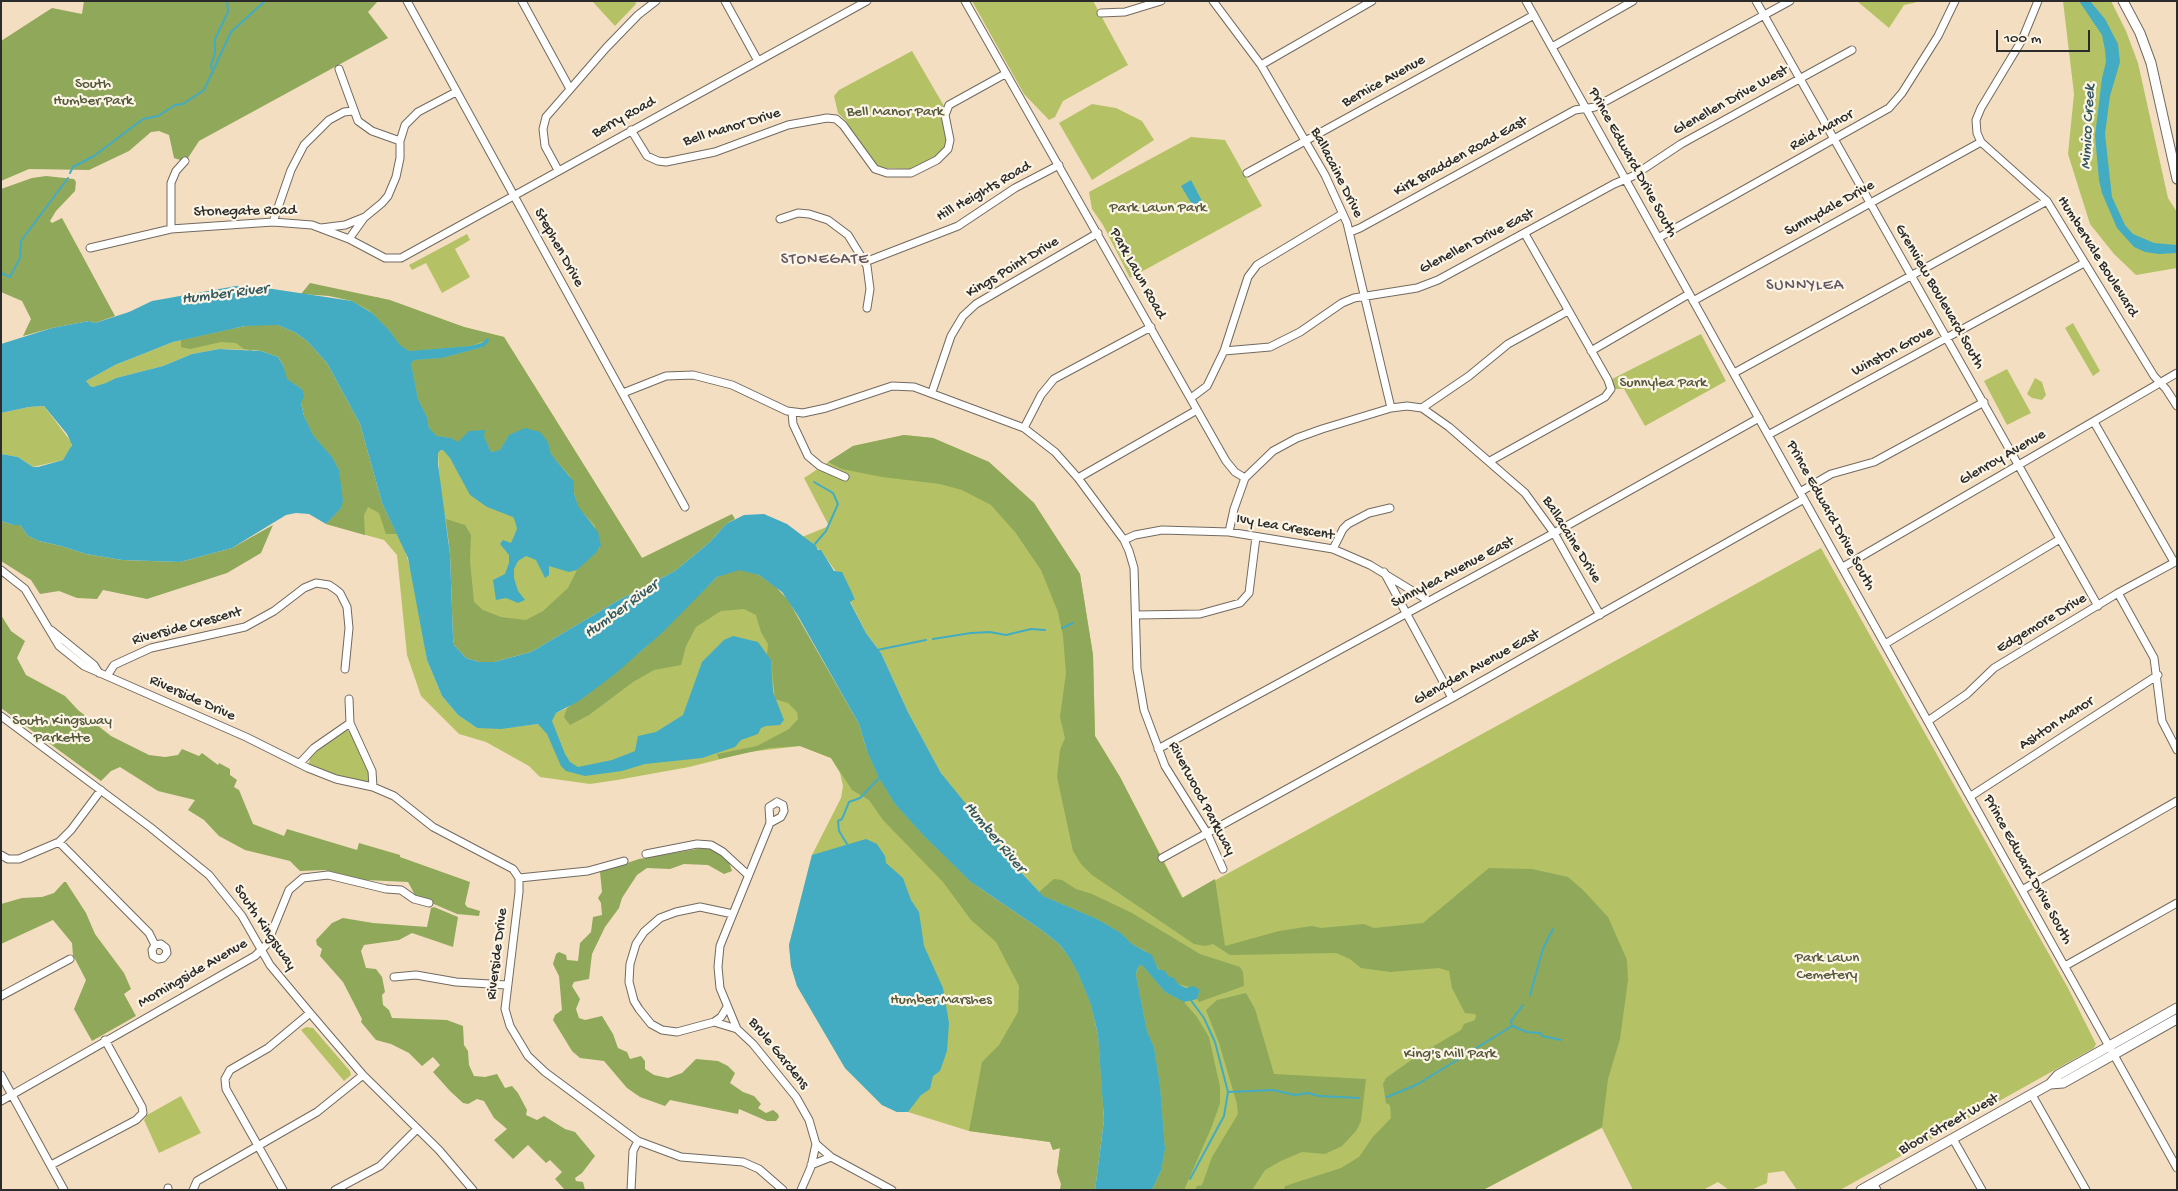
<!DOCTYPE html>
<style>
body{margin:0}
#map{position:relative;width:2178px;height:1191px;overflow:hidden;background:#f4dec1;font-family:"Gochi Hand",sans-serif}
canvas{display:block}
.frame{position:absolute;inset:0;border:2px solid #2b2b2b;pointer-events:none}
.scale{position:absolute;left:1996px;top:30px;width:94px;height:22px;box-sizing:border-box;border:2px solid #2b2b2b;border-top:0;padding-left:6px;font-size:15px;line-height:18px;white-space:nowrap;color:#2b2b2b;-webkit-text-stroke:4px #fcf5e5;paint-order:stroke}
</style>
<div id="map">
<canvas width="2178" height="1191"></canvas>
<div class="frame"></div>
<div class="scale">100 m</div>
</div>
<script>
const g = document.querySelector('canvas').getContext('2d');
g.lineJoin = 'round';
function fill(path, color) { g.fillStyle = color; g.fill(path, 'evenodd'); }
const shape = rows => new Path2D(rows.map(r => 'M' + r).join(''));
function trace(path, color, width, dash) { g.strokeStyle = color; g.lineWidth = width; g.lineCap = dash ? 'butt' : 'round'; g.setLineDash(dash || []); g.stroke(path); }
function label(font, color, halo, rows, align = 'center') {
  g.font = font + ' "Gochi Hand",sans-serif'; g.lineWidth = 4.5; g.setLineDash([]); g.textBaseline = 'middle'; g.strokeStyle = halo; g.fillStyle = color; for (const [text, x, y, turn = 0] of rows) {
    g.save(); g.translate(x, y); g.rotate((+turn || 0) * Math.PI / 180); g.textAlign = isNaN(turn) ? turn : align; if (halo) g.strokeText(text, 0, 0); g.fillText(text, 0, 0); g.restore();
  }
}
fill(shape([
 [592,1,635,1,636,4,615,26],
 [972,1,1093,1,1128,65,1063,101,1055,117,1049,120,1024,94],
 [1857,1,1922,1,1904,5,1889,28],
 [2063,1,2111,1,2126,31,2138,63,2168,198,2177,212,2177,268,2136,275,2114,254,2090,224,2068,154,2074,94],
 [912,51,944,106,941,114,947,146,937,157,915,169,884,168,878,166,868,158,846,121,838,113,834,96,839,90],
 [1092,104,1116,108,1142,121,1154,140,1092,180,1059,123],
 [1191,137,1225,140,1262,206,1130,278,1103,225,1092,209,1089,192],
 [467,234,470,240,455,249,470,277,442,293,426,263,412,270,409,265],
 [377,297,464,327,504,337,642,558,494,662,448,537,440,487,438,453,441,450,352,301],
 [2073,323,2100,371,2093,376,2065,328],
 [234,328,389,521,403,543,414,581,427,660,442,696,458,715,477,728,513,727,538,724,552,718,556,713,567,708,723,573,1098,1035,1104,1100,1095,1190,1060,1190,1061,1184,1057,1172,1060,1148,1053,1150,1050,1142,969,1131,908,1112,897,1112,882,1105,845,1068,797,986,791,966,789,945,812,855,841,798,843,786,840,773,831,758,800,746,749,752,689,767,617,780,590,784,540,777,529,766,486,742,459,734,421,696,407,655,397,555,384,540,326,524,336,512,248,350,219,349,192,354,163,366,116,378,106,384,93,387,89,386,86,381,115,365,173,342],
 [1701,334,1726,381,1645,426,1624,389,1614,389,1612,379],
 [2007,369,2031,413,2007,425,1984,381],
 [2035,378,2042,382,2046,395,2042,400,2032,398,2027,394],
 [44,406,72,443,70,450,63,460,33,467,18,457,1,454,1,413,29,407],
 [904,435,933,438,989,462,1034,503,1080,574,1093,655,1095,736,1120,777,1183,898,1821,548,2068,988,2096,1044,2094,1048,1840,1190,1797,1190,1784,1171,1768,1173,1767,1183,1751,1190,1729,1190,1718,1182,1703,1190,1633,1190,1602,1128,1483,1190,1152,1190,1161,1171,1039,892,982,827,941,773,908,712,881,653,866,633,850,601,855,598,821,551,802,537,829,526,804,478,853,446],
 [347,730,351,733,371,776,367,783,347,780,309,764,310,756],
 [306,1027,313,1028,350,1071,351,1075,344,1081,301,1030],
 [181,1096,201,1133,159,1153,144,1120,147,1115]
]), '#b4c265');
fill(shape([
 [84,1,378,1,368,12,388,38,199,141,188,158,180,160,174,158,169,135,159,131,151,132,129,151,89,170,29,169,1,181,1,41,52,8,82,14],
 [46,176,74,179,76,182,75,191,56,211,50,221,52,223,62,218,115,316,95,323,89,321,52,328,23,336,31,319,22,301,1,292,1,189,32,178],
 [310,283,390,300,464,327,504,337,642,558,732,514,735,519,726,524,710,542,675,571,619,600,531,652,494,662,479,662,466,658,454,645,453,637,450,554,446,519,465,525,471,535,470,561,474,602,483,610,501,617,526,620,543,611,568,588,577,570,600,548,595,526,578,507,570,476,551,454,548,442,543,438,509,435,500,450,491,452,484,436,458,442,451,438,437,436,429,428,427,417,418,399,411,363,415,360,442,358,483,347,485,341,470,346,409,351,400,345,389,330,369,310,352,301,329,296,301,294],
 [264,324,278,325,296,333,307,341,327,363,360,424,382,503,397,534,386,534,379,513,368,507,364,515,365,535,326,524,341,508,339,470,332,457,313,435,304,416,301,403,302,389,286,379,283,365,278,357,261,351,244,349,236,343,221,342,190,349,181,347,181,340,245,326],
 [904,435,933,438,989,462,1034,503,1080,574,1093,655,1095,736,1120,777,1182,898,1215,879,1225,946,1279,931,1312,926,1321,928,1364,924,1374,928,1423,923,1489,868,1532,869,1568,877,1583,890,1608,917,1627,960,1628,980,1620,1039,1608,1079,1602,1127,1483,1190,1284,1190,1285,1186,1341,1168,1359,1157,1372,1138,1391,1118,1390,1105,1386,1103,1383,1084,1386,1078,1417,1056,1461,1030,1464,1024,1475,1020,1476,1016,1475,1014,1465,1013,1452,988,1449,971,1439,968,1390,972,1361,968,1350,959,1336,953,1230,955,1213,944,1205,946,1194,944,1092,875,1081,864,1073,851,1057,777,1060,750,1065,738,1060,717,1066,673,1063,636,1058,612,1041,570,1015,532,991,505,962,490,940,484,882,477,842,469,828,462,853,446],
 [1,521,13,525,20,525,28,536,39,541,61,546,86,554,122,560,180,562,232,548,273,525,261,553,227,573,147,599,103,590,97,599,77,598,59,591,40,594,31,580,1,561],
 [732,570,745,570,759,575,776,587,788,600,859,724,867,751,879,778,895,804,924,836,971,882,1040,929,1059,944,1069,957,1078,973,1091,1005,1098,1035,1104,1120,1095,1190,1060,1190,1061,1184,1057,1172,1060,1148,1053,1150,1050,1142,969,1131,982,1062,999,1045,1018,1012,1019,986,996,942,971,920,943,882,883,820,869,800,852,790,831,758,800,746,769,748,719,759,717,754,757,746,789,729,798,719,797,712,788,703,775,699,771,660,767,655,768,644,761,632,756,615,744,609,721,611,696,627,686,646,681,665,654,670,633,682,589,715,570,725,564,717,567,708,643,650,717,577],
 [1,615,11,631,25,641,17,658,26,675,65,696,78,710,111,736,149,755,165,757,178,755,182,749,199,756,202,753,218,765,219,763,230,769,230,775,237,780,234,787,239,790,253,824,284,836,287,829,357,850,359,843,400,855,400,857,470,882,465,904,467,907,480,911,479,916,457,914,420,898,415,895,408,882,365,880,325,870,300,871,290,861,245,850,219,836,204,820,188,810,195,800,158,791,120,767,111,771,101,781,1,708],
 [703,848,717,850,728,859,732,871,724,874,708,865,684,864,670,869,647,868,637,875,622,898,619,908,605,927,592,954,589,979,574,982,572,986,580,999,576,1009,579,1018,585,1020,602,1016,613,1034,618,1048,627,1052,630,1059,641,1056,645,1061,645,1069,654,1075,668,1078,682,1073,696,1059,718,1061,728,1066,735,1073,730,1083,743,1092,754,1096,761,1104,758,1108,766,1113,773,1110,778,1114,779,1117,776,1121,767,1121,739,1109,738,1114,670,1100,665,1106,640,1097,627,1088,604,1061,580,1058,572,1051,553,1020,555,1015,562,1010,559,976,553,964,556,954,559,952,566,955,567,960,578,961,580,943,591,932,593,917,602,915,601,903,598,898,602,892,600,872,639,859],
 [1054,879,1062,880,1076,889,1092,894,1132,913,1200,954,1240,967,1243,972,1244,986,1199,1002,1197,999,1200,990,1178,984,1159,969,1146,951,1132,944,1121,933,1097,919,1043,896,1039,892],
 [64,882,66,882,86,913,95,934,124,973,131,989,124,994,136,1016,92,1041,74,1009,86,980,73,955,72,943,53,920,1,944,1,904,22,898,42,897,54,893],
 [434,907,458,917,453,947,412,933,399,940,364,945,361,951,366,968,376,969,382,977,385,992,382,995,383,1005,389,1010,392,1018,447,1020,463,1026,464,1045,468,1051,469,1065,474,1076,485,1077,497,1074,505,1088,512,1086,518,1093,527,1110,526,1115,537,1120,544,1116,565,1129,575,1132,595,1156,582,1173,575,1178,576,1181,583,1182,585,1190,565,1190,555,1179,562,1172,550,1160,546,1163,528,1145,513,1159,494,1140,507,1129,494,1118,484,1101,477,1099,468,1104,463,1103,450,1091,433,1072,440,1065,433,1057,422,1066,409,1053,391,1044,376,1040,361,1022,362,1019,343,982,320,956,322,949,317,945,316,940,332,923,343,918,373,923,427,927,431,908],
 [1142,965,1165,992,1184,1002,1197,1017,1209,1037,1220,1087,1220,1103,1212,1126,1184,1190,1152,1190,1161,1171,1165,1149,1160,1086,1154,1047,1147,1031,1136,975,1139,966],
 [1246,993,1255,1009,1274,1074,1366,1079,1361,1121,1356,1131,1342,1146,1325,1154,1302,1152,1281,1161,1265,1170,1252,1190,1195,1190,1197,1186,1202,1185,1212,1157,1238,1114,1237,1104,1219,1043,1206,1010,1217,1000]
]), '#8fa85a');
fill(shape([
 [2079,1,2090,1,2105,19,2118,44,2120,62,2110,96,2105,134,2112,197,2125,225,2133,234,2154,243,2177,245,2177,253,2159,254,2145,252,2134,247,2117,228,2102,193,2099,180,2095,136,2102,78,2106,62,2105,50,2102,35],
 [1191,180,1202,201,1193,206,1181,186],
 [236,286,253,286,352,301,372,313,389,330,400,345,409,351,470,346,482,343,487,338,489,339,488,343,483,347,442,358,415,360,411,363,418,399,427,417,429,428,437,436,451,438,458,442,469,431,485,430,484,436,491,452,500,450,509,435,525,428,540,432,548,442,551,454,574,482,574,493,578,506,598,532,601,545,596,553,577,570,569,572,549,566,549,575,545,578,536,560,526,556,518,561,514,569,514,578,518,591,525,600,518,603,506,598,496,600,493,580,505,574,509,563,509,555,500,544,503,540,511,543,517,529,515,521,513,517,487,507,470,495,450,458,443,450,441,450,438,453,438,464,450,554,453,637,454,645,466,658,479,662,494,662,531,652,619,600,675,571,710,542,726,524,744,515,764,514,787,524,816,546,818,550,821,550,834,571,842,572,855,599,850,602,866,633,881,653,908,712,941,773,1021,872,1043,896,1097,919,1121,933,1132,944,1152,955,1158,969,1165,971,1168,976,1174,978,1178,984,1186,988,1193,986,1200,990,1197,999,1184,1002,1165,992,1142,965,1139,966,1137,970,1136,975,1147,1031,1154,1047,1160,1086,1165,1149,1161,1171,1152,1190,1095,1190,1104,1120,1098,1035,1091,1005,1078,973,1069,957,1059,944,1040,929,971,882,924,836,895,804,879,778,867,751,859,724,798,616,782,592,759,575,739,570,717,577,663,632,615,674,579,701,556,713,552,721,565,754,570,762,578,767,612,760,635,751,638,736,656,732,683,715,702,662,724,640,733,636,758,642,771,660,773,692,784,720,780,725,766,726,761,728,758,734,741,740,735,747,702,758,645,764,622,771,585,776,566,771,561,766,547,734,538,724,501,729,477,728,458,715,442,696,427,660,408,558,382,503,360,424,327,363,307,341,296,333,278,325,245,326,173,342,115,365,86,381,90,386,93,387,106,383,116,378,163,366,192,354,219,349,261,351,278,357,283,365,287,379,302,389,304,396,301,403,304,416,313,435,332,457,339,470,343,501,341,508,326,524,309,514,296,513,286,515,232,548,180,562,122,560,86,554,61,546,39,541,28,536,20,525,13,525,1,521,1,454,18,457,33,467,38,467,63,460,72,445,67,434,44,406,29,407,1,413,1,344,52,328,89,321,95,323,129,312,152,301],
 [866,839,877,844,885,856,886,863,903,878,911,900,919,912,924,946,943,988,949,1023,947,1051,940,1071,933,1076,930,1089,921,1095,908,1112,897,1112,882,1105,845,1068,797,986,791,966,789,945,812,855]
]), '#43acc3');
trace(shape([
 [213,73,211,66,215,53,215,39,228,12,227,1],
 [70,173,73,167,94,156,143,119,158,116,175,105,183,104,204,90,231,32,265,1],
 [1,273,10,277,20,258,21,241,68,178],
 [814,545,826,531,838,504,833,493,814,482],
 [1062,628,1073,623],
 [933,639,971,633,990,632,1006,635,1031,629,1045,630],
 [877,650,926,640],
 [847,844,839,831,838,821,842,819,849,802,860,798,879,778],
 [1530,995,1543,949,1553,929],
 [1512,1026,1511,1021,1523,1005],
 [1228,1092,1273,1090,1295,1095,1308,1093,1319,1096,1359,1098],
 [1387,1097,1418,1084,1512,1026,1527,1032,1540,1033,1542,1036,1561,1040],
 [1190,1179,1224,1116,1228,1092,1215,1042,1204,1018,1190,999]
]), '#43acc3', 2);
const minor = shape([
 [407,1,685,507],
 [522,1,569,87],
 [725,1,758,61],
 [965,1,1226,461,1235,472,1245,478],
 [1213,1,1261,65,1325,175,1347,223,1391,408],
 [1526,1,2177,1168],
 [1756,1,2098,606],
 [2038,1,2022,40,1981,108,1976,120,1977,133,1981,142,2047,201,2154,376,2166,389,2177,406],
 [1101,13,1125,12,1161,1],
 [1552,47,1633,1],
 [1261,65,1372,1],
 [339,69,358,121,372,131,400,141],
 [631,130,647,156,658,161,666,162,715,152,788,125,827,118,836,119,843,125,875,169,887,173,911,173,937,160,948,149,950,140,945,115,949,105,1005,74],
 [558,170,545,146,543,129,546,117,606,48,638,15,656,1],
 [1247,173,1534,15],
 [780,219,798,213,809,214,828,220,848,235,867,266,870,289,867,308],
 [273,222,291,170,304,145,329,120,344,112,353,111],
 [321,228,345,225,365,217,382,203,388,196,396,177,400,158,400,141,405,125,418,112,456,92],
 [171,229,171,183,176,171,185,161],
 [1350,232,1360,228,1575,110,1595,107,1790,1],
 [1658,238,1889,108,1902,93,1938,36,1955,1],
 [349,239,364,218],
 [90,248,171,229,273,222,312,225,349,239,385,258,401,258,867,1],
 [865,262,958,226,1015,188,1059,165],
 [1693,301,1981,142],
 [1224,351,1248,277,1257,265,1342,214],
 [1591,351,1689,294],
 [1734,373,2047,201],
 [932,392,951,336,963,316,976,304,1098,233],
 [623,393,666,376,693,375,732,385,787,411,803,413,826,408,892,386,914,387,1024,428,1055,452,1078,478,1124,540,1129,551,1134,568,1137,669,1144,710,1165,766,1207,833,1223,869],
 [1191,398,1207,386,1224,351,1270,347,1300,332,1342,303,1354,298,1417,288,1438,280,1614,184,1633,176,1681,144,1852,50],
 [1422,408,1469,376,1508,344,1568,311],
 [792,412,793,424,808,456,820,466,845,477],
 [2094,422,2174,562],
 [1024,428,1041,395,1054,379,1151,327],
 [1768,435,2084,263],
 [1490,461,1605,397,1611,389,1608,380,1525,234],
 [1078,478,1197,410],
 [1800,492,1831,474,1874,462,1984,402],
 [1229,532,1234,509,1245,478,1273,451,1297,438,1322,429,1391,408,1407,406,1422,408,1449,427,1525,493,1554,533,1600,615],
 [1124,540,1135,535,1162,530,1229,532,1333,549,1370,565,1429,601],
 [1333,549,1343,529,1348,524,1369,513,1390,508],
 [1843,567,2177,373],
 [1,570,25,589,59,646,84,666,246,737,308,768,336,779,373,787,394,796,433,827,513,869,519,878,519,892,505,1009,510,1026,528,1056,545,1072,638,1141,681,1157,743,1162,759,1169,783,1190],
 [1384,572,1452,698],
 [2118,593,2154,658,2162,721,2177,750],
 [1136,615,1200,614,1240,603,1249,593,1256,537],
 [51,630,94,665,99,673],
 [1885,644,2060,539],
 [107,676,114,665,151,648,245,627,274,611,304,588,316,583,329,585,335,589,340,593,347,607,349,628,345,669],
 [349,699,350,723,372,771,373,787],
 [1,716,150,827,209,875,242,916,270,965,310,1013,363,1075,439,1150,473,1190],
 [1928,721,1967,694,1994,668,2118,593,2177,561],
 [1158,749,1554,533,1759,418],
 [300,763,314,748,350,723],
 [1971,796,2158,675],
 [777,802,783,805,784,811,781,817,770,823,769,807,777,802],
 [770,823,726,931,720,946,718,967,720,988,737,1029,753,1044,796,1097,809,1120,816,1144,811,1167,801,1190],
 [59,842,149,933,155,945,152,950,153,956,158,959,163,958,167,953,166,948,161,944,155,945],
 [646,854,697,844,711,845,723,852,748,875],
 [1,855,8,859,19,859,59,842,71,830,101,790],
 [1162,858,1452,698,1804,499],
 [519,878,588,871,624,861],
 [2022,890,2177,801],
 [733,914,700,907,676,912,660,918,644,932,636,944,630,964,629,982,634,1001,639,1009,651,1024,662,1030,677,1032,714,1022,737,1029],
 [2065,966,2177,903],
 [394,977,416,975,456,982,507,985],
 [1,996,70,959],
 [714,1022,721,1017,727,1007],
 [1,1075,64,1190],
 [2032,1095,2086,1190],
 [1,1101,255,956,267,944,289,890,303,878,328,875,386,889,401,890,414,899,429,903],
 [1953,1139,1982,1190],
 [816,1144,831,1157,892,1190],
 [51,1165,136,1120,143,1113,142,1107,105,1040],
 [811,1165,831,1157],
 [1873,1183,1877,1190],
 [168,1190,168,1188],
 [193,1190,197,1181,317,1112,363,1075],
 [283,1190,226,1089,225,1079,230,1070,268,1048,310,1013],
 [335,1190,380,1166,417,1129],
 [631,1190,633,1151,638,1141]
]);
const major = shape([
 [2123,1,2140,33,2151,63,2177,179],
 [2050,1084,2063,1083,2177,1019],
 [1861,1190,2050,1084,2058,1075,2177,1008]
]);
trace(minor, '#716a60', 9);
trace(major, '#716a60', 11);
trace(minor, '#fff', 7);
trace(major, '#fff', 9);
label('15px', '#2b2b2b', '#fcf5e5', [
 ["Bernice Avenue",1384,82,-29],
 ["Glenellen Drive West",1731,101,-29],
 ["Berry Road",624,118,-29],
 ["Bell Manor Drive",732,128,-17],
 ["Reid Manor",1822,131,-29],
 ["Kirk Bradden Road East",1461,157,-29],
 ["Prince Edward Drive South",1632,163,61],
 ["Ballacaine Drive",1336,173,63],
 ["Hill Heights Road",984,192,-30],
 ["Sunnydale Drive",1830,209,-29],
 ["Stonegate Road",245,212,-1],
 ["Glenellen Drive East",1477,242,-27],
 ["Stephen Drive",558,248,61],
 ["Humbervale Boulevard",2097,257,58],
 ["Kings Point Drive",1013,268,-31],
 ["Park Lawn Road",1137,274,61],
 ["Grenview Boulevard South",1939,297,60],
 ["Winston Grove",1893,352,-28],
 ["Glenroy Avenue",2003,458,-30],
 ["Prince Edward Drive South",1830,516,61],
 ["Ivy Lea Crescent",1285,528,10],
 ["Ballacaine Drive",1571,540,58],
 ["Sunnylea Avenue East",1453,573,-28],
 ["Edgemore Drive",2042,624,-31],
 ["Riverside Crescent",187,627,-15],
 ["Glenaden Avenue East",1477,668,-29],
 ["Riverside Drive",192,699,24],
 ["Ashton Manor",2057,724,-33],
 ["Riverwood Parkway",1201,799,62],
 ["Prince Edward Drive South",2027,870,61],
 ["South Kingsway",264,928,56],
 ["Riverside Drive",498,954,-83],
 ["Morningside Avenue",193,974,-30],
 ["Brule Gardens",778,1054,51],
 ["Bloor Street West",1949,1125,-29]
]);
label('15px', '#54583c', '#fcf5e5', [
 ["South",93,85],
 ["Humber Park",93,102],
 ["Bell Manor Park",895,113],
 ["Park Lawn Park",1158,209],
 ["Sunnylea Park",1663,384],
 ["South Kingsway",62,722],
 ["Parkette",62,739],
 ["Park Lawn",1827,959],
 ["Cemetery",1827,976],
 ["Humber Marshes",941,1001],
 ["King's Mill Park",1450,1055]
]);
label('italic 16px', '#335860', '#fcf5e5', [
 ["Mimico Creek",2089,127,-87],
 ["Humber River",225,295,-7],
 ["Humber River",622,610,-36],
 ["Humber River",994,838,50]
]);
g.letterSpacing = '1px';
label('16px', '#625865', '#fcf5e5', [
 ["STONEGATE",825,261],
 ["SUNNYLEA",1805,287]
]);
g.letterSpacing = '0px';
</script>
